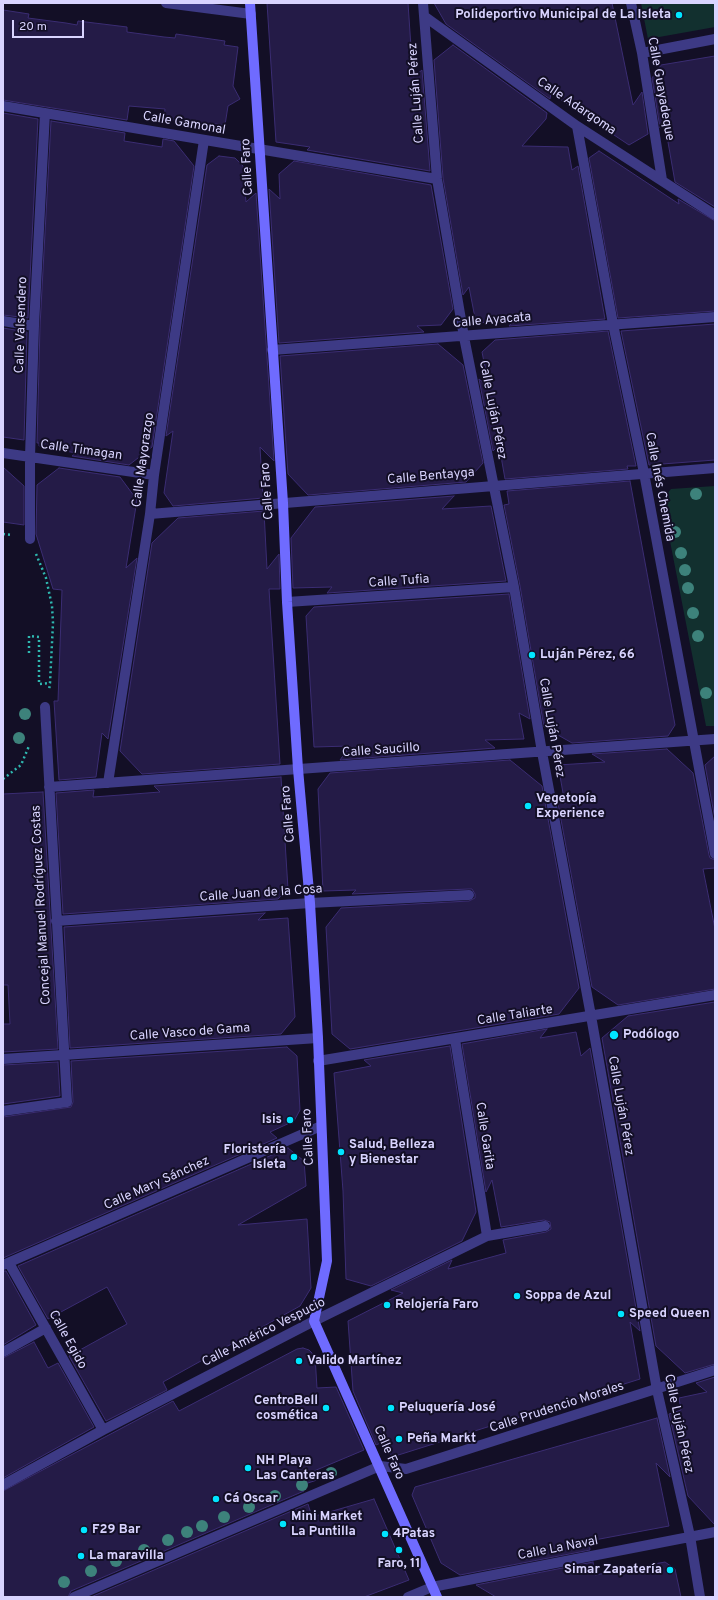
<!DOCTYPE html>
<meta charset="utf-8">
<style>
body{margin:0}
#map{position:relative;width:718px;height:1600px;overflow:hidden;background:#130f26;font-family:Overpass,sans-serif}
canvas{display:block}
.frame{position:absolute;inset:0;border:4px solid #d9d4ff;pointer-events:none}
.scale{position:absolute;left:12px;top:20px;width:72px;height:18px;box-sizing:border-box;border:2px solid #d9d4ff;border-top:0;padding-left:5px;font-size:12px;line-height:14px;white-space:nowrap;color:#d9d4ff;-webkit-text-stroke:3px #130f26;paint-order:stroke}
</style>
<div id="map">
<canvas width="718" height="1600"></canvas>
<div class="frame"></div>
<div class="scale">20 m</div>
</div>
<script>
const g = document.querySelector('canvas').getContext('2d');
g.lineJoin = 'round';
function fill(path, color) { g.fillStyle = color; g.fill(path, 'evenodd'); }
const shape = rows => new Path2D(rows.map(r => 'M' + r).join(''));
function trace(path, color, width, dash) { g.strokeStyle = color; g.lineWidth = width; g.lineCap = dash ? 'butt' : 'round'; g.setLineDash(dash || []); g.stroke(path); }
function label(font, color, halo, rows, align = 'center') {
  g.font = font + ' Overpass,sans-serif'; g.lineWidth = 4; g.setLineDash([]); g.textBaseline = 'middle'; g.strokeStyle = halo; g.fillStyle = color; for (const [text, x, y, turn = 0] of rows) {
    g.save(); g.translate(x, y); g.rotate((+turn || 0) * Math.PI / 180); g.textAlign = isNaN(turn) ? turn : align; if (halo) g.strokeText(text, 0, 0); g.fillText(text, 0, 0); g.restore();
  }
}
fill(shape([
 [641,3,715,3,715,27,648,39],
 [715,486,715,726,706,726,662,500,671,489]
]), '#12302f');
const building = shape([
 [267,3,408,3,413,77,422,70,430,171,307,150,310,147,276,142,267,3],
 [434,3,612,3,633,105,642,92,648,134,629,145,551,93,550,99,446,24,434,3],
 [3,10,29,14,28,18,66,23,77,25,78,21,127,27,127,32,164,37,175,38,176,34,225,41,224,45,238,47,233,86,240,99,228,106,225,125,164,119,165,109,129,106,127,120,3,100,3,10],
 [453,45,547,113,546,119,522,146,568,147,572,170,578,166,605,319,509,326,514,320,476,323,469,287,463,295,443,178,434,60,453,45],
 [715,56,715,207,675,182,665,125,660,128,652,78,661,65,715,56],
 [3,113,38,119,28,318,3,315,3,113],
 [51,121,125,133,124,141,162,147,163,139,174,141,194,166,152,447,129,465,72,456,76,453,39,446,39,443,37,443,40,326,51,121],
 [599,151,679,204,678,199,715,221,715,311,618,318,589,158,599,151],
 [219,156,235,158,243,166,246,202,256,193,274,461,260,447,263,498,173,506,164,493,173,431,166,436,207,165,219,156],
 [294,161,431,185,453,309,441,325,417,326,424,332,279,343,269,189,280,199,279,174,294,161],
 [715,324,715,460,649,465,621,331,715,324],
 [3,328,27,332,24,440,3,437,3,328],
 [608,331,636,466,627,466,628,469,505,479,499,445,493,451,479,379,489,387,482,352,495,340,608,331],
 [438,344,463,365,483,463,466,482,308,495,288,474,280,356,438,344],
 [3,467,24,486,24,525,3,522,3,467],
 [59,468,120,477,137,500,126,568,137,558,108,739,102,733,96,777,59,780,54,701,58,701,62,590,53,589,36,534,37,485,59,468],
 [630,481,675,725,668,736,572,743,544,727,520,586,504,505,509,504,507,491,630,481],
 [454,496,442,509,491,506,506,581,327,593,332,587,293,588,291,538,315,507,454,496],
 [264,511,267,569,279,554,280,589,269,589,280,764,142,774,120,751,152,543,178,518,264,511],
 [509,594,530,719,519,713,524,739,485,740,495,748,340,760,350,746,314,747,306,616,314,607,509,594],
 [667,749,693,773,709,855,710,858,715,860,715,868,703,869,715,929,715,989,618,1005,592,987,557,798,565,804,558,765,605,762,592,754,667,749],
 [715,756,715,819,705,765,715,756],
 [510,760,542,786,579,988,559,1014,350,1049,332,1034,326,927,341,908,469,901,475,898,475,894,472,889,469,889,352,894,356,890,323,891,318,789,330,773,510,760],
 [281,777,288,889,278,899,63,914,56,793,94,790,93,797,121,795,160,792,154,786,281,777],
 [43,792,58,1049,3,1052,3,1024,10,1024,8,985,3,985,3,794,43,792],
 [265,913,258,920,288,918,295,1017,281,1034,70,1048,64,927,265,913],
 [715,1002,715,1364,685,1373,656,1346,602,1038,628,1016,715,1002],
 [547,1029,540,1038,576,1032,581,1056,590,1048,640,1331,630,1322,640,1379,392,1457,385,1441,376,1445,353,1391,348,1321,403,1293,391,1290,452,1260,448,1269,506,1253,503,1240,546,1232,551,1229,550,1222,544,1220,501,1227,492,1180,486,1192,462,1044,547,1029],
 [450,1046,476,1212,462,1241,371,1286,346,1279,343,1191,334,1073,371,1066,364,1060,450,1046],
 [287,1047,297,1056,300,1110,294,1121,270,1132,277,1138,3,1258,3,1117,71,1107,73,1102,71,1061,287,1047],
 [58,1062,60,1096,3,1104,3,1065,58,1062],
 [288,1148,304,1161,306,1186,238,1225,307,1219,311,1288,300,1306,163,1382,167,1390,106,1421,69,1356,127,1324,107,1287,48,1319,18,1266,288,1148],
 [3,1271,6,1271,36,1325,3,1345,3,1271],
 [34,1342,48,1368,58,1363,94,1427,3,1478,3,1358,34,1342],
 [303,1348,309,1350,315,1356,317,1388,336,1387,364,1450,314,1471,329,1476,302,1485,304,1491,71,1591,68,1597,3,1597,3,1491,173,1401,179,1411,297,1349,303,1348],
 [715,1377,715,1525,688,1496,669,1414,681,1410,679,1398,707,1392,696,1383,715,1377],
 [657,1418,670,1477,656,1463,669,1526,589,1541,590,1550,460,1575,441,1563,412,1495,415,1487,657,1418],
 [374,1499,409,1580,364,1597,91,1597,308,1504,312,1517,374,1499],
 [593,1562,595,1575,665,1562,675,1569,681,1597,496,1597,476,1585,593,1562]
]);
fill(building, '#241b47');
trace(building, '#3b2d73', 1);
trace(shape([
 [3,534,12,535],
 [36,554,46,578,52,606,53,623,50,683,49,691],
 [29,653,29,636,39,637,39,684,50,683],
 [3,779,21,765,29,746]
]), '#2fb8b0', 2.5, [2, 3]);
trace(shape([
 [166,3,251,14],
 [423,3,437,179,464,337,514,587,542,752,591,1016,657,1390,690,1536,700,1597],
 [631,3,642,53,662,180],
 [424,16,577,126,715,215],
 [642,53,715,39],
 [3,106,437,179],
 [577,126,613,324,644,473,715,854],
 [3,321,34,326],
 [272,350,715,317],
 [3,453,154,475],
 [150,514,715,468],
 [30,539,30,457,34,326,45,113],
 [287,602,514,587],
 [108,783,150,514,154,475,204,140],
 [49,787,715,739],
 [56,921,310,903,469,895],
 [455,1039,487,1236],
 [3,1059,318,1038],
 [318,1061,715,995],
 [3,1111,67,1102,45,707],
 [9,1263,103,1430],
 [3,1265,321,1126],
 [3,1352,46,1328],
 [3,1485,103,1430,314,1321,487,1236,545,1226],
 [74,1597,380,1466,406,1469,715,1370],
 [408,1597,432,1587,715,1532]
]), '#3d3a85', 10);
trace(shape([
 [250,3,283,503,287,602,298,769,310,903,318,1038,327,1261,314,1321,437,1597]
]), '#6f6bff', 10);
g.fillStyle = '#3d827b';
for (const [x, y] of [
 [696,494],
 [675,532],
 [681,553],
 [685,570],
 [688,588],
 [693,613],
 [698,636],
 [706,693],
 [25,714],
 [19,738],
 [331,1473],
 [302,1485],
 [275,1496],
 [249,1507],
 [224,1517],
 [202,1526],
 [187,1532],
 [168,1540],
 [144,1550],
 [116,1561],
 [91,1571],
 [64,1582]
]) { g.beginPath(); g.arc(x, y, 6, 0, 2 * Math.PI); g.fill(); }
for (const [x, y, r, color] of [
 [679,15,4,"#00e5ff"],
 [532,655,4,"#00e5ff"],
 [528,806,4,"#00e5ff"],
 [614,1035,5,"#00e5ff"],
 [290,1120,4,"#00e5ff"],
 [341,1152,4,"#00e5ff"],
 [294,1157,4,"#00e5ff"],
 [517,1296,4,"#00e5ff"],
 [387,1305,4,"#00e5ff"],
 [621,1314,4,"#00e5ff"],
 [299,1361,4,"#00e5ff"],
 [326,1408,4,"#00e5ff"],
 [391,1408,4,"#00e5ff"],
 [399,1439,4,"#00e5ff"],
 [248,1468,4,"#00e5ff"],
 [216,1499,4,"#00e5ff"],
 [283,1524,4,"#00e5ff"],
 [84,1530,4,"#00e5ff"],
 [385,1534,4,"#00e5ff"],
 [399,1550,4,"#00e5ff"],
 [81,1556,4,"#00e5ff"],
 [670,1570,4,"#00e5ff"]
]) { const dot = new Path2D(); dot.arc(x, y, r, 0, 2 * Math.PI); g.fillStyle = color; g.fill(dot); trace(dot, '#130f26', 1.5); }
label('bold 13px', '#d9d4ff', '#130f26', [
 ["Polideportivo Municipal de La Isleta",671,15,"right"],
 ["Luján Pérez, 66",540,655],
 ["Vegetopía",536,799],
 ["Experience",536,814],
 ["Podólogo",623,1035],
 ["Isis",282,1120,"right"],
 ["Salud, Belleza",349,1145],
 ["y Bienestar",349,1160],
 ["Floristería",286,1150,"right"],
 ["Isleta",286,1165,"right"],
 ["Soppa de Azul",525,1296],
 ["Relojería Faro",395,1305],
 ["Speed Queen",629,1314],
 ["Valido Martínez",307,1361],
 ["CentroBell",318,1401,"right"],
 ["cosmética",318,1416,"right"],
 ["Peluquería José",399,1408],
 ["Peña Markt",407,1439],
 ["NH Playa",256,1461],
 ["Las Canteras",256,1476],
 ["Cá Oscar",224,1499],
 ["Mini Market",291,1517],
 ["La Puntilla",291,1532],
 ["F29 Bar",92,1530],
 ["4Patas",393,1534],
 ["La maravilla",89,1556],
 ["Faro, 11",399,1564,"center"],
 ["Simar Zapatería",662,1570,"right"]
], 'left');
label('13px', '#d9d4ff', '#130f26', [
 ["Calle Guayadeque",660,89,80],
 ["Calle Luján Pérez",417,93,-94],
 ["Calle Adargoma",576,107,34],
 ["Calle Gamonal",184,124,10],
 ["Calle Faro",248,167,-93],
 ["Calle Ayacata",492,321,-5],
 ["Calle Valsendero",22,325,-88],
 ["Calle Luján Pérez",492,410,79],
 ["Calle Timagan",81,451,8],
 ["Calle Mayorazgo",144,460,-82],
 ["Calle Bentayga",431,477,-5],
 ["Calle Inés Chemida",659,487,79],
 ["Calle Faro",268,491,-94],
 ["Calle Tufia",399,582,-4],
 ["Calle Luján Pérez",551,728,80],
 ["Calle Saucillo",381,751,-4],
 ["Calle Faro",289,814,-95],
 ["Calle Juan de la Cosa",261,894,-4],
 ["Concejal Manuel Rodríguez Costas",42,905,-93],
 ["Calle Taliarte",515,1016,-9],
 ["Calle Vasco de Gama",190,1033,-4],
 ["Calle Luján Pérez",620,1106,80],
 ["Calle Garita",484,1136,81],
 ["Calle Faro",309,1137,-93],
 ["Calle Mary Sánchez",157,1184,-24],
 ["Calle Américo Vespucio",264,1333,-27],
 ["Calle Egido",67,1340,61],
 ["Calle Prudencio Morales",557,1408,-18],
 ["Calle Luján Pérez",678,1424,78],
 ["Calle Faro",388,1453,66],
 ["Calle La Naval",558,1549,-11]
]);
</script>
